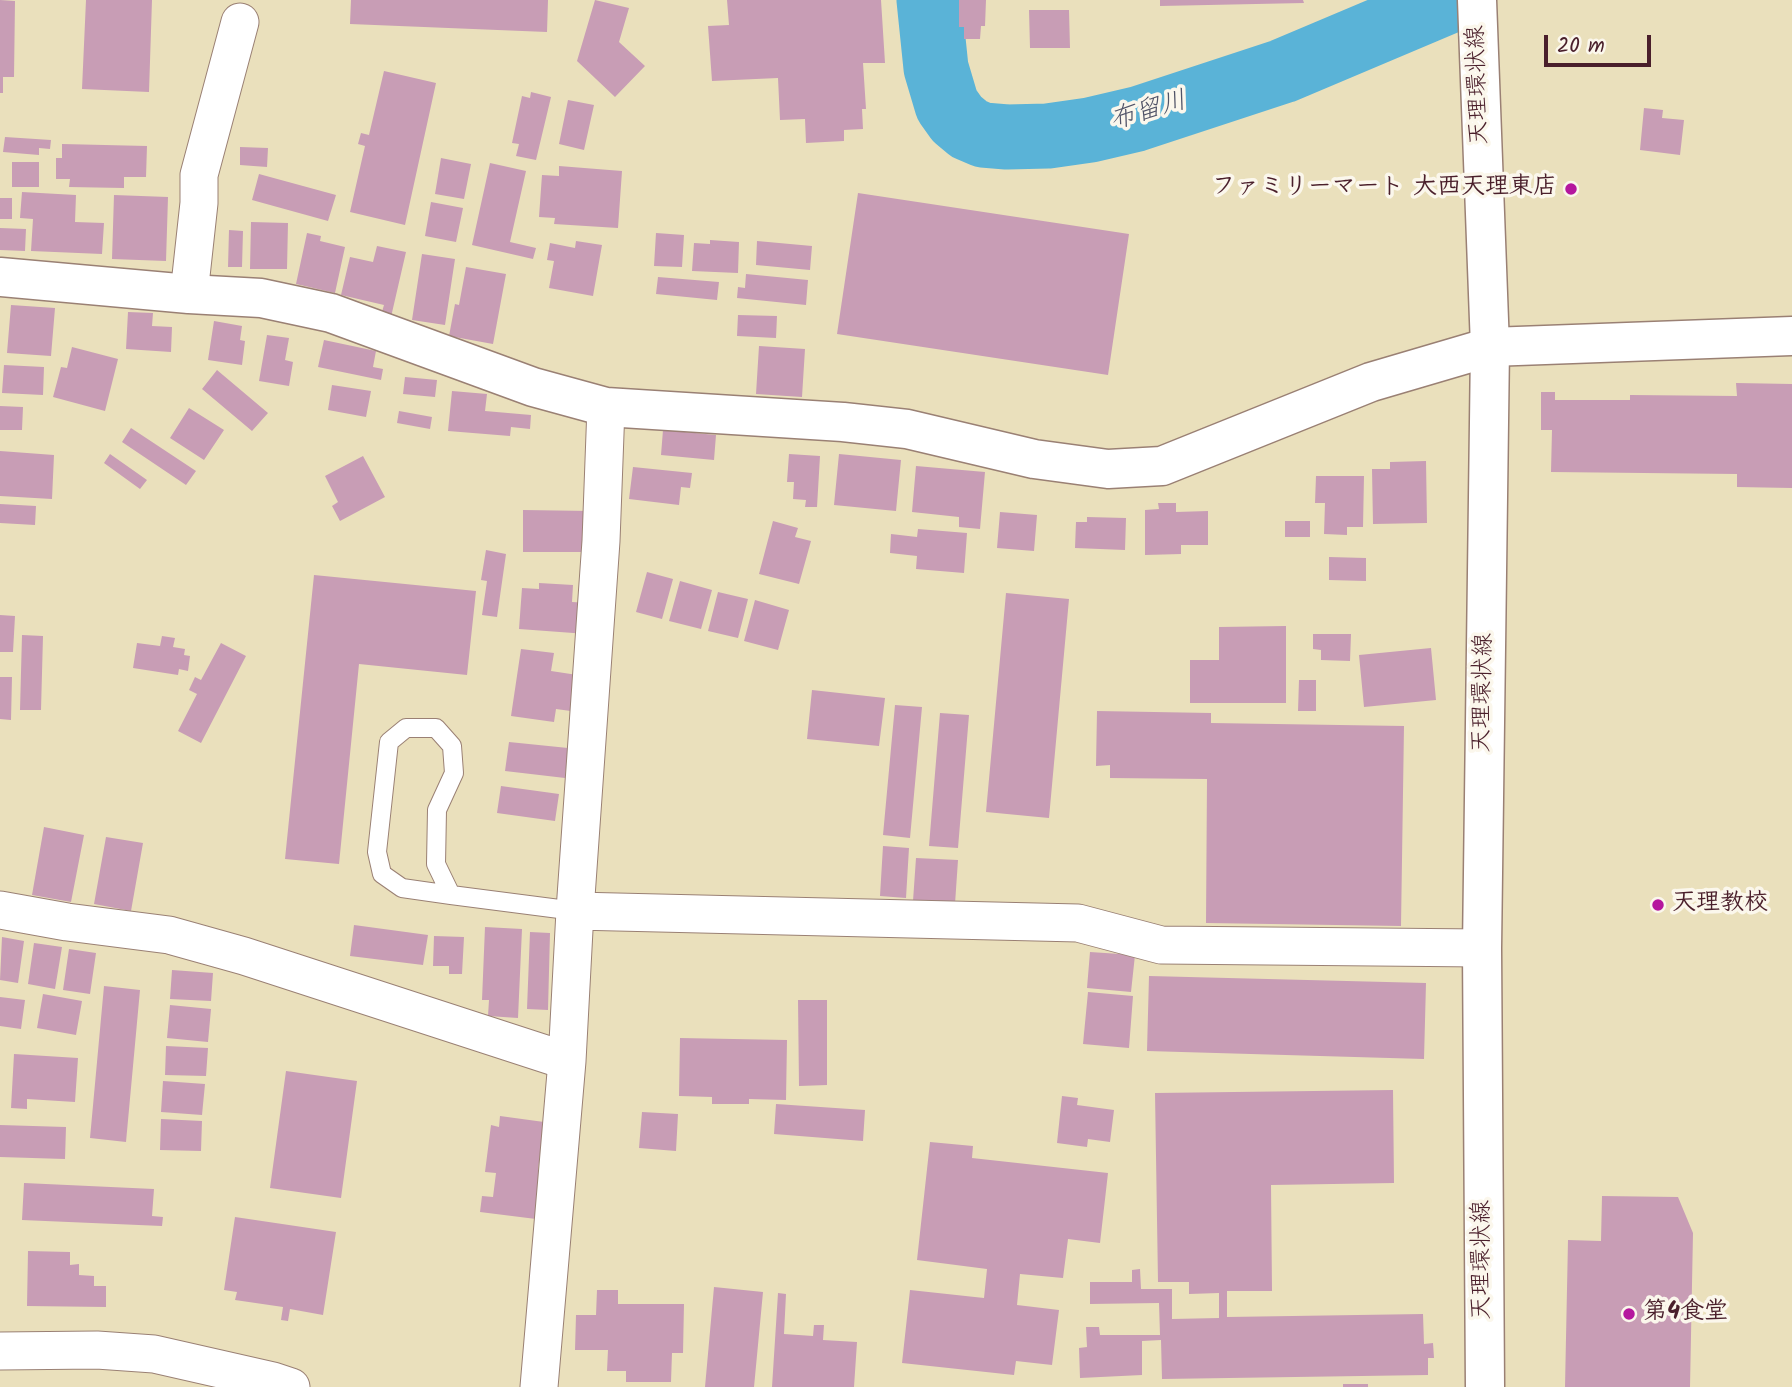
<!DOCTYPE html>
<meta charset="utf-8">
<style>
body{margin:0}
#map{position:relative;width:1792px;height:1387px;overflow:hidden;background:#eae0bc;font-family:Kalam,sans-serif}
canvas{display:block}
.scale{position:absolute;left:1544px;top:35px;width:107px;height:32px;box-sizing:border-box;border:4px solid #4a1f2b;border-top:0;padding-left:9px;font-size:21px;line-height:24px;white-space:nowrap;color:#4a1f2b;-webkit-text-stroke:5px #fbf7ec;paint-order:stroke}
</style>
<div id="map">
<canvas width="1792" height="1387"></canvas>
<div class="scale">20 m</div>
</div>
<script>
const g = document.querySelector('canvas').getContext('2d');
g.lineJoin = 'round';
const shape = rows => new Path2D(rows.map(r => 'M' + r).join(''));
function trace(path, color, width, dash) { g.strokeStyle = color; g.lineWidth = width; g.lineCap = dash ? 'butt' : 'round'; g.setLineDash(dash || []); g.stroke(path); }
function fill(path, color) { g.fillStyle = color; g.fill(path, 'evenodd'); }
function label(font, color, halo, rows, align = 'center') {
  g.font = font + ' Kalam,"Klee One",sans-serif'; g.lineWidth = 7; g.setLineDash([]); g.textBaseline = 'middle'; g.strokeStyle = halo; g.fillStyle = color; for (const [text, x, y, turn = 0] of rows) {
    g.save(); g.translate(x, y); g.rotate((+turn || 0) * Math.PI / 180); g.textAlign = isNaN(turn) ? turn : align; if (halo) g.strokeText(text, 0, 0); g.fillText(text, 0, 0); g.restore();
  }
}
trace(shape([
 [929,0,936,68,947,105,957,119,969,129,983,135,1007,137,1048,136,1090,130,1137,119,1283,71,1451,0]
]), '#5ab3d7', 65);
fill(shape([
 [0,0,15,1,14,77,3,77,3,93,0,93],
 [86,0,152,0,149,92,82,89],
 [351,0,548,0,547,32,350,24],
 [595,0,629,8,619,42,645,66,615,97,577,61],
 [727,0,881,0,885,63,863,63,866,109,862,109,863,129,844,130,844,141,806,143,805,119,780,120,778,78,712,81,708,26,729,25],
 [959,0,986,0,985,26,981,26,980,39,964,39,964,27,959,27],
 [1160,0,1303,0,1304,3,1160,6],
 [1029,10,1069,10,1070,48,1030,48],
 [384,71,436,83,405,225,350,212,365,146,358,144,361,133,369,135],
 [531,92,551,97,536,160,516,156,519,144,512,143,522,96,530,98],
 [568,100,594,105,584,150,559,144],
 [1644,108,1663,110,1662,118,1684,120,1680,155,1640,150],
 [5,137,51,140,50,149,39,148,39,155,3,152],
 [62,144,147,146,146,177,124,177,124,188,69,187,70,179,56,179,56,158,62,158],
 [240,147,268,148,267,167,240,165],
 [441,158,471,164,464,199,435,194],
 [12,162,39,162,39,187,12,187],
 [490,163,526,171,510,242,536,248,533,259,472,245],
 [559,166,622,171,618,228,554,224,555,218,539,217,542,175,559,176],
 [259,174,336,195,328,221,252,200],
 [22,192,76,195,75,222,104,223,102,254,31,251,33,219,20,218],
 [858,193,1129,234,1108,375,837,334],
 [114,195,168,197,166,261,112,259],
 [0,198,12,198,12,219,0,219],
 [431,202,463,208,456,242,425,236],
 [251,222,288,223,287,269,250,269],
 [0,228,26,229,25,251,0,250],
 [229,230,243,231,242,267,228,267],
 [307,233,321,236,320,241,345,247,335,293,296,284],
 [656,233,684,235,682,267,654,266],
 [710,240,739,242,738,273,692,271,694,243,710,244],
 [576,241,602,245,593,296,549,288,554,261,547,260,550,243,575,248],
 [757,241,812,246,810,270,756,265],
 [377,246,406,252,391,317,381,315,384,305,341,295,350,257,373,262],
 [422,254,455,259,445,325,412,320],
 [466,267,506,274,493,344,449,336,455,304,459,305],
 [746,274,808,280,806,305,737,298,738,287,745,288],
 [658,277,719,282,717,300,656,294],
 [11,305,55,308,51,356,7,353],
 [128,312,153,313,152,326,172,327,171,352,126,349],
 [738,315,777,316,776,338,737,336],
 [214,321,242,326,240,340,245,341,242,365,208,360],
 [267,335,289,338,285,360,293,362,289,386,259,381],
 [324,340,376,351,373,367,383,369,381,380,318,367],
 [759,346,805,349,802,397,756,394],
 [72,347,118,359,105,411,53,397,61,367,67,368],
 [4,365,44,367,43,395,2,393],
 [217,370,268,413,252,431,202,389],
 [405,377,437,380,435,397,403,394],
 [1736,383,1792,384,1792,488,1737,487,1737,474,1551,472,1552,430,1541,430,1541,392,1555,392,1555,400,1630,400,1630,395,1737,396],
 [332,385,371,391,366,417,328,410],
 [452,391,487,394,485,411,531,415,530,429,511,427,510,436,448,431],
 [0,406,23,407,22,430,0,430],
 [189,408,224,430,204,460,170,438],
 [399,411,432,417,430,429,397,423],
 [131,428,196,471,186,485,122,442],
 [663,430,716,435,714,460,661,455],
 [0,451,54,455,52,499,0,496],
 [110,454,147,480,140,489,104,463],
 [789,454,820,456,817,507,805,507,806,500,793,499,794,482,787,482],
 [839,454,901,460,896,511,834,505],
 [363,456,385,497,340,521,332,506,338,502,325,476],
 [1426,461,1427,523,1373,524,1372,469,1390,469,1390,462],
 [916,466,985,472,980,529,959,527,959,517,912,512],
 [633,467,692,473,690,488,681,487,679,505,629,499],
 [1316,476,1364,476,1363,527,1347,527,1347,535,1324,534,1325,503,1315,503],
 [1158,503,1176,503,1176,512,1208,511,1208,545,1181,545,1181,554,1145,555,1145,510,1159,509],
 [0,504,36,506,35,525,0,523],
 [523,510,591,511,591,552,523,552],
 [1000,512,1037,515,1034,551,997,548],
 [1087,517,1126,518,1125,550,1075,548,1076,522,1087,522],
 [773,521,798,528,795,537,811,541,799,584,759,574],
 [1285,521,1310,521,1310,537,1285,537],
 [918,529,967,533,964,573,916,569,917,556,890,553,891,534,917,537],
 [486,550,506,554,497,617,482,615,487,581,481,580],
 [1329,557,1366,558,1366,581,1329,580],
 [647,572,673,579,662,619,636,612],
 [314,575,476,591,467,675,359,664,339,864,285,859],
 [680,581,712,590,701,629,669,621],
 [539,583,573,585,572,602,589,603,587,634,519,629,522,588,539,589],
 [718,592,748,599,738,638,708,631],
 [1006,593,1069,599,1049,818,986,812],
 [755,600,789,610,778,650,744,641],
 [0,615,15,616,13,652,0,652],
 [1286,626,1286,703,1190,703,1190,660,1219,660,1219,627],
 [1313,634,1351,634,1350,661,1321,660,1321,650,1313,649],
 [22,635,43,636,41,710,20,710],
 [162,636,175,638,173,647,185,649,184,655,190,656,188,671,179,669,178,675,133,668,137,643,160,646],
 [221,643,246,656,201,743,178,731,197,694,189,690,195,677,201,680],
 [1431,648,1436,700,1364,707,1359,655],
 [521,649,554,653,551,671,584,676,578,712,556,709,554,722,511,716],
 [0,677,12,677,11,720,0,719],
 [1299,680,1316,680,1316,711,1298,711],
 [812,690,885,698,879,746,807,739],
 [895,705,922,707,910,838,883,835],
 [1097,711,1211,713,1211,723,1404,726,1401,926,1206,923,1207,779,1110,778,1110,765,1096,766],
 [940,713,969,715,958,848,929,846],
 [509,742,568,748,565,778,505,771],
 [501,786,559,794,555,821,497,813],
 [44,827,84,835,71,902,32,895],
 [106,837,143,843,131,911,94,904],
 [883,846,909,848,906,898,880,896],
 [916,858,958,860,955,904,913,901],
 [354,925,428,935,423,965,350,956],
 [485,927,522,929,518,1018,488,1016,489,1000,482,1000],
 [530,932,550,933,548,1010,527,1009],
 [434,936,464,937,462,974,449,974,449,966,433,966],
 [2,937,24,941,18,983,0,980],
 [34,943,62,947,55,989,28,984],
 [69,949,96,953,90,994,63,990],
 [1090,952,1135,955,1131,992,1087,988],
 [172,970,213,973,211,1001,170,999],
 [1149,976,1426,983,1424,1059,1147,1051],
 [104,986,140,990,126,1142,90,1138],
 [1088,992,1133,996,1129,1048,1083,1044],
 [43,994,82,1001,76,1035,37,1028],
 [0,997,25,1000,21,1029,0,1026],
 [798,1000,827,1000,827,1085,799,1086],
 [170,1005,211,1009,208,1042,167,1038],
 [680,1038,787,1040,786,1100,749,1099,749,1104,712,1104,712,1097,679,1096],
 [166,1046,208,1048,206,1076,165,1075],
 [14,1054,78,1058,75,1102,27,1099,27,1109,11,1108],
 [286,1071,357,1081,341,1198,270,1188],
 [163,1081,205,1084,202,1115,161,1112],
 [1393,1090,1394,1183,1271,1185,1272,1291,1227,1291,1227,1317,1423,1314,1424,1344,1433,1343,1434,1358,1428,1358,1428,1375,1162,1379,1161,1340,1142,1341,1142,1375,1080,1378,1079,1348,1087,1347,1086,1327,1099,1327,1100,1335,1160,1335,1159,1303,1090,1304,1090,1282,1132,1282,1132,1270,1140,1269,1141,1289,1172,1289,1172,1319,1219,1318,1219,1293,1189,1294,1189,1282,1158,1282,1155,1093],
 [1062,1096,1078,1098,1077,1105,1114,1110,1110,1142,1088,1139,1087,1147,1057,1143],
 [776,1104,865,1110,863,1141,774,1134],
 [642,1112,678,1114,676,1151,639,1148],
 [500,1116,544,1122,538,1170,550,1171,544,1220,480,1212,482,1196,493,1197,496,1173,485,1172,491,1125,499,1127],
 [161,1119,202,1121,201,1151,160,1150],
 [0,1125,66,1127,65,1159,0,1157],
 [930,1142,973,1146,972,1158,1108,1173,1100,1243,1068,1239,1063,1278,1020,1274,1017,1305,1059,1310,1052,1365,1016,1361,1014,1375,902,1363,910,1290,984,1298,987,1269,917,1260],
 [24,1183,154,1189,152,1216,163,1217,162,1226,22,1220],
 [1602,1196,1678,1197,1693,1233,1690,1387,1565,1387,1568,1240,1601,1241],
 [235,1217,336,1232,323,1315,290,1309,288,1321,281,1320,283,1307,235,1300,237,1292,224,1290],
 [28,1251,70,1252,70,1265,79,1264,79,1275,94,1276,94,1286,106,1286,106,1307,27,1306],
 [714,1287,763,1292,754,1387,705,1387],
 [597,1290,618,1290,618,1304,684,1304,683,1353,672,1353,671,1382,626,1382,626,1371,607,1371,608,1350,575,1350,576,1315,596,1315],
 [778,1293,786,1294,784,1334,813,1336,814,1325,824,1325,823,1340,857,1342,854,1387,772,1387],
 [1343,1384,1368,1384,1368,1387,1343,1387]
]), '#c89db5');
const lane = shape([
 [451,895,436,864,437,810,454,773,452,746,436,728,406,728,389,742,377,852,382,874,402,888,451,895,575,911]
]);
const street = shape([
 [189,294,199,203,199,175,240,22],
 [0,910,67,922,169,935,244,956,567,1061],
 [575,911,1078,923,1161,945,1482,948],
 [0,1351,97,1350,154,1354,273,1381,291,1387],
 [539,1387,567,1061,575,911,601,541,606,407]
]);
const secondary = shape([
 [0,277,189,294,261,298,331,313,533,387,606,407,843,422,907,429,1034,459,1108,469,1162,466,1371,382,1490,347,1792,336]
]);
const primary = shape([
 [1477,0,1490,347,1482,948,1485,1387]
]);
trace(lane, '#9a8074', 20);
trace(street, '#9a8074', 39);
trace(secondary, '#9a8074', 41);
trace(primary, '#9a8074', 41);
trace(lane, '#fff', 18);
trace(street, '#fff', 37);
trace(secondary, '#fff', 38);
trace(primary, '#fff', 38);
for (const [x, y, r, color] of [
 [1571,189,7,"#b5179e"],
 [1658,905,7,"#b5179e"],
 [1629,1314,7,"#b5179e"]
]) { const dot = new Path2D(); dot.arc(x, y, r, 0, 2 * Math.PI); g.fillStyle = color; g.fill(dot); trace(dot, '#fbf7ec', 2.5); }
label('24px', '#4a1f2b', '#fbf7ec', [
 ["天理環状線",1480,85,-92],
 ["天理環状線",1485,693,-89],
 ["天理環状線",1484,1260,-90]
]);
label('bold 24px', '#4a1f2b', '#fbf7ec', [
 ["ファミリーマート 大西天理東店",1557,189,"right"],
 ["天理教校",1672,905],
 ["第4食堂",1643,1314]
], 'left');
label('italic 26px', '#505367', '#fbf7ec', [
 ["布留川",1149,113,-16]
]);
</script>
